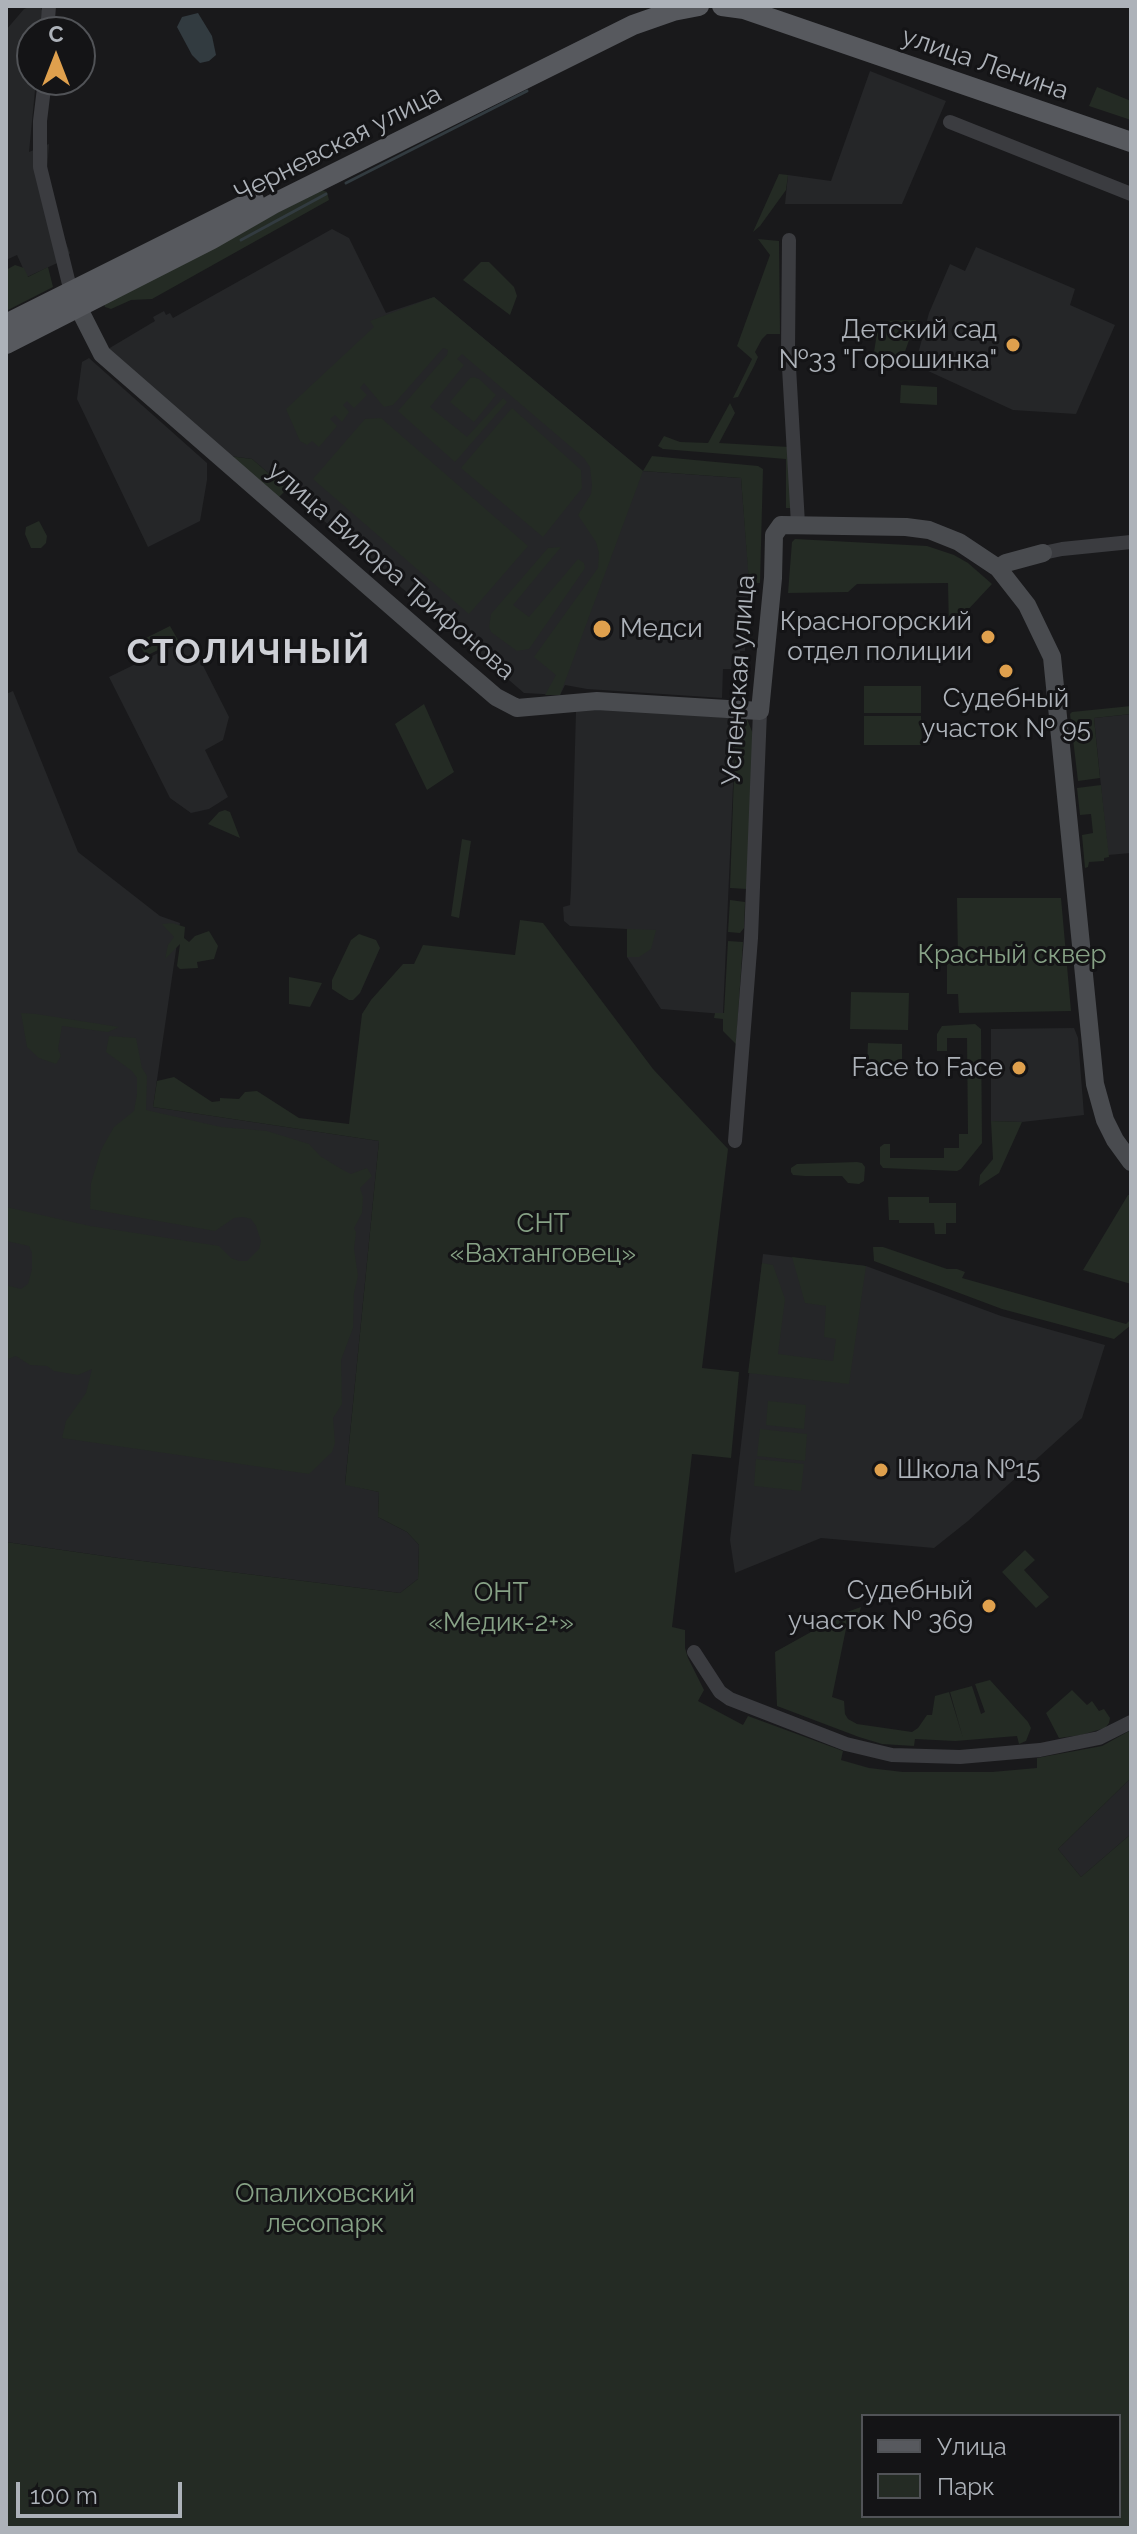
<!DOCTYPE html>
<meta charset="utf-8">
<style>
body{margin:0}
#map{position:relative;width:1137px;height:2534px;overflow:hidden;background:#19191b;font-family:Raleway,sans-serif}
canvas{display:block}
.frame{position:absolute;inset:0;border:8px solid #adb2b9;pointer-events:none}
.legend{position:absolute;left:861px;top:2414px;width:260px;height:104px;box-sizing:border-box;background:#141416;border:2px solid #515357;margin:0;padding:10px 14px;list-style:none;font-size:24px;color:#adb2b9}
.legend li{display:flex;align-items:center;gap:16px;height:40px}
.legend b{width:40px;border:2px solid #515357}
.north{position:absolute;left:16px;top:16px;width:80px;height:80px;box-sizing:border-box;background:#141416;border:2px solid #515357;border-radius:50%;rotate:0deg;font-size:22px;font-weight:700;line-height:32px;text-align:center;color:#adb2b9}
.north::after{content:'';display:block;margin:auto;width:28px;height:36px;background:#dfa04d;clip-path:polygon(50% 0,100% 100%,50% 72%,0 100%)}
.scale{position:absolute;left:16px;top:2482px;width:166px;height:36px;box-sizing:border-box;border:4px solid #adb2b9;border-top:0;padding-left:10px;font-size:24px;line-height:28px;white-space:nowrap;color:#adb2b9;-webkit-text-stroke:6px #141416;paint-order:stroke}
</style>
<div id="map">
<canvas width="1137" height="2534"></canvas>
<div class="frame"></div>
<ul class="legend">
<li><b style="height:10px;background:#57595e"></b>Улица</li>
<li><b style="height:22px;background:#242b24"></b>Парк</li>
</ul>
<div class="north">С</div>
<div class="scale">100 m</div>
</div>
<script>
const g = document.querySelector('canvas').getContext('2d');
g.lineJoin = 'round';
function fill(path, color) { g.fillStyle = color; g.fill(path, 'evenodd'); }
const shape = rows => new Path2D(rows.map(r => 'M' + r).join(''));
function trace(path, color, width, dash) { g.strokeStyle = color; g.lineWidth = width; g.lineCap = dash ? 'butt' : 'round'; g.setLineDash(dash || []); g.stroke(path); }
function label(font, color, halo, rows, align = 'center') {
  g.font = font + ' Raleway,sans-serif'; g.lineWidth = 6; g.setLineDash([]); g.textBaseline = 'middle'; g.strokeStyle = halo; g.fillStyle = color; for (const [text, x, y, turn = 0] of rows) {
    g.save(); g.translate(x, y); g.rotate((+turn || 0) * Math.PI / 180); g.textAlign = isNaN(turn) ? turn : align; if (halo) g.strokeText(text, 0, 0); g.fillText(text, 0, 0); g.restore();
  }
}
fill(shape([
 [32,6,40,6,42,11,40,32,32,32,32,80,36,80,29,152,49,144,47,172,61,230,70,253,66,259,27,277,17,255,6,260,6,30,24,9],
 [870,71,946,101,902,204,785,204,788,175,831,181],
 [332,229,349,238,386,313,434,297,643,471,741,478,751,601,746,607,745,630,750,630,749,640,745,640,745,651,740,651,740,662,732,662,731,669,723,669,722,698,587,689,565,685,560,695,524,693,252,459,229,456,108,349,155,321,153,317,164,311,166,315,170,313,173,318],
 [976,247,1075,289,1070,305,1115,325,1076,414,1013,410,915,365,929,313,950,264,965,271],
 [89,358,207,463,207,480,200,521,148,547,77,399,82,362],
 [189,638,229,717,223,740,205,750,228,797,209,809,191,813,170,798,109,677],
 [13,691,78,852,160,916,180,923,153,1107,379,1141,345,1484,379,1492,378,1517,407,1532,419,1545,418,1579,400,1593,118,1558,6,1542,6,694],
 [594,708,736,718,723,1014,661,1009,627,957,627,929,570,926,564,921,563,907,570,905,571,889,576,711],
 [1131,714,1131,853,1108,855,1094,718],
 [1074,1028,1078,1038,1084,1115,1022,1122,991,1121,991,1029],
 [763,1254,866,1266,1001,1316,1105,1345,1082,1418,968,1521,934,1548,821,1538,735,1573,730,1540],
 [1131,1778,1131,1834,1081,1877,1058,1849]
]), '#252628');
fill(shape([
 [1097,87,1131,101,1131,120,1089,106],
 [779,174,788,175,786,190,760,226,753,232],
 [322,190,327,192,329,200,152,299,131,300,111,309,105,307,103,302],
 [758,239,779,241,780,334,767,334,762,339,755,352,758,357,754,366,738,397,733,398,752,359,737,346,770,255],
 [481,262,489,262,514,287,517,296,510,315,463,280],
 [15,265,24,268,28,277,48,267,53,287,6,311,6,270],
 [434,297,643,471,652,456,758,466,763,469,760,583,749,583,741,478,643,471,560,695,545,695,556,675,534,657,598,568,599,553,596,542,578,515,591,494,592,485,590,467,584,458,462,354,457,359,464,365,430,407,467,437,503,398,507,402,455,462,398,411,447,355,448,350,443,348,393,405,384,407,364,383,360,388,367,395,354,408,347,401,343,405,349,412,342,422,335,415,330,419,337,426,319,447,312,441,307,445,300,441,286,409,374,327,370,321],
 [916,320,900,366,874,352,879,321],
 [474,377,479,379,496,395,474,422,450,402,470,378],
 [901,385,937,387,937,405,900,403],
 [730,403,735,413,719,443,789,447,794,508,786,508,786,459,663,449,658,446,664,436,680,442,708,443],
 [512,408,581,470,582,488,543,537,461,468],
 [381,418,528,546,469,614,313,479,365,419],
 [229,456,252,459,287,489,278,498],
 [39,521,47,536,46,543,41,548,31,548,25,534,26,527],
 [795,539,927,546,954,555,968,563,992,584,949,630,948,583,857,584,848,592,788,593,792,542],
 [561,547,513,605,529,617,578,559,584,563,585,568,529,649,517,651,491,632,489,627,491,614,548,548],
 [170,626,178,640,146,656,138,642],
 [864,686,921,686,921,713,864,713],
 [424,704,454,772,427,790,395,724],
 [1131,706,1131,714,1094,718,1100,778,1078,781,1070,714,1072,712],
 [864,716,921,716,922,745,864,745],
 [736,718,747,719,755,739,747,889,730,888],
 [1101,785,1109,857,1104,858,1104,861,1089,862,1088,867,1085,868,1082,835,1093,833,1091,814,1080,815,1077,788],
 [225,810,230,812,240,838,208,824,219,812],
 [462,839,471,841,459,918,451,916],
 [957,898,1061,898,1071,1011,959,1013,958,994,947,994,947,960,958,959],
 [730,900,745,902,744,928,740,933,728,932],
 [520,920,543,923,653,1069,728,1149,702,1368,739,1372,731,1458,692,1454,672,1627,685,1630,685,1648,688,1658,704,1690,698,1701,743,1725,748,1716,843,1751,841,1760,869,1768,903,1772,992,1772,1037,1768,1037,1758,1102,1746,1131,1730,1131,1778,1058,1849,1081,1877,1131,1834,1131,2528,6,2528,6,1542,118,1558,400,1593,418,1579,419,1545,407,1532,378,1517,379,1492,345,1485,379,1141,153,1107,157,1081,174,1077,212,1102,220,1101,220,1098,239,1099,245,1092,257,1091,299,1118,349,1124,362,1014,371,1000,403,964,414,964,423,945,515,955],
 [1119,2416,1119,2516,863,2516,863,2416],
 [172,923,185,927,184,938,189,942,195,936,209,931,218,946,214,959,197,962,198,968,180,969,177,966,180,944,165,959,168,945,174,937,162,924],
 [627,929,656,930,651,949,639,957,627,957],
 [359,934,376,940,380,948,360,993,353,1000,349,1000,332,989,332,980,351,940],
 [728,941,743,942,736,1044,723,1031,723,1019,714,1018,715,1013,724,1013],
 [289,977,322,983,310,1007,289,1004],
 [851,992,909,993,908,1030,850,1029],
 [21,1013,36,1014,119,1027,108,1032,62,1026,58,1049,61,1056,56,1064,39,1058,27,1047],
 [975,1024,981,1029,982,1143,961,1169,957,1171,883,1168,880,1164,880,1147,884,1144,890,1144,890,1158,944,1158,944,1148,959,1148,959,1134,968,1134,967,1038,947,1038,947,1051,937,1051,937,1034,942,1026],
 [109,1036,136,1038,142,1068,147,1076,146,1110,221,1127,267,1131,309,1144,320,1156,343,1170,351,1174,367,1168,372,1176,360,1188,363,1197,362,1213,354,1228,356,1232,354,1249,358,1276,354,1293,353,1328,341,1360,342,1404,333,1418,335,1443,332,1452,309,1474,62,1438,66,1421,86,1393,92,1369,78,1375,54,1371,47,1366,30,1365,16,1356,6,1360,6,1285,21,1289,28,1284,32,1269,32,1253,29,1246,6,1241,6,1207,90,1226,219,1246,231,1258,239,1261,247,1261,259,1249,261,1241,256,1226,251,1219,243,1217,234,1218,215,1231,90,1209,91,1183,101,1150,114,1127,134,1111,137,1094,137,1078,132,1071,106,1052],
 [868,1043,902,1044,902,1064,867,1064],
 [991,1121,1022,1122,999,1173,979,1186,980,1175,993,1159],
 [857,1162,862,1163,865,1167,864,1181,859,1184,848,1183,842,1176,805,1176,793,1175,791,1172,791,1168,797,1164],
 [1128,1195,1131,1195,1131,1284,1083,1270],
 [929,1197,929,1203,956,1203,956,1223,946,1223,946,1234,935,1234,934,1223,899,1223,899,1220,889,1220,888,1197],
 [873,1247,883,1247,947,1269,957,1269,965,1272,962,1278,1126,1324,1131,1319,1131,1325,1114,1339,1002,1309,874,1261],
 [792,1257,866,1266,849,1384,748,1373,762,1263,773,1265,785,1299,778,1354,833,1361,836,1339,824,1337,826,1306,805,1303],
 [768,1401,806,1405,804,1429,766,1425],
 [760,1429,807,1434,805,1461,757,1456],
 [756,1459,804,1464,801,1491,754,1486],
 [1025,1550,1035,1560,1024,1570,1049,1597,1036,1608,1002,1572],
 [861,1607,858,1618,848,1619,832,1697,844,1701,845,1714,848,1719,857,1724,912,1732,918,1728,927,1715,932,1715,935,1696,949,1692,963,1738,950,1692,972,1686,981,1714,985,1712,975,1684,990,1680,1028,1722,1031,1728,1026,1741,1019,1744,1017,1736,955,1741,915,1739,914,1746,882,1744,859,1737,777,1706,775,1652,847,1612],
 [1072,1690,1087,1705,1092,1701,1099,1711,1104,1709,1110,1718,1109,1723,1105,1728,1081,1735,1059,1738,1046,1713]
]), '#242b24');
fill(shape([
 [198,13,212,36,216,55,209,61,200,63,192,55,177,27,182,17]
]), '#323b40');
trace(shape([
 [346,183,527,91],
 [241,240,326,194]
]), '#323b40', 3);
trace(shape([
 [47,32,49,6],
 [45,80,40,121,40,167,71,292],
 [950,122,1131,194],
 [789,240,788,350,798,524],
 [1043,553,1062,549,1131,542],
 [735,1141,751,938,760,711],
 [694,1652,720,1692,730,1699,846,1744,892,1755,960,1757,1040,1750,1099,1738,1131,1722]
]), '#3b3c40', 14);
trace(shape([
 [73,297,102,354,446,654,496,697,517,708,597,701,760,711,773,578,774,535,781,525,906,527,929,530,959,542,998,568,1027,605,1052,657,1095,1084,1105,1120,1115,1140,1131,1162],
 [998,568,1006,563,1043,553]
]), '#494b4f', 18);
trace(shape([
 [722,6,744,9,776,20,1131,142],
 [6,324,254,200],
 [6,344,212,239,273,204,633,25,673,11,699,6]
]), '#57595e', 20);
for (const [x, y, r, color] of [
 [1013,345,8,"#dfa04d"],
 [602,629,10,"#dfa04d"],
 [988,637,8,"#dfa04d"],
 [1006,671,8,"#dfa04d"],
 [1019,1068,8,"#dfa04d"],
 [881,1470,8,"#dfa04d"],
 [989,1606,8,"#dfa04d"]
]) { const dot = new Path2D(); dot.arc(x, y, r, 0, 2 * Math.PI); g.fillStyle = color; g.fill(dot); trace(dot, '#141416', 3); }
label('26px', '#adb2b9', '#141416', [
 ["улица Ленина",985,64,19],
 ["Черневская улица",338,144,-27],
 ["улица Вилора Трифонова",391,571,41],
 ["Успенская улица",739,680,-86]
]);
label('26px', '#adb2b9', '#141416', [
 ["Детский сад",997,330],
 ["№33 \"Горошинка\"",997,360],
 ["Красногорский",972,622],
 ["отдел полиции",972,652],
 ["Медси",620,629,"left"],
 ["Судебный",1006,699,"center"],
 ["участок № 95",1006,729,"center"],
 ["Face to Face",1003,1068],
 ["Школа №15",897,1470,"left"],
 ["Судебный",973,1591],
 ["участок № 369",973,1621]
], 'right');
label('26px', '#87a286', '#141416', [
 ["Красный сквер",1012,955],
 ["СНТ",543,1224],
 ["«Вахтанговец»",543,1254],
 ["ОНТ",501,1593],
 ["«Медик-2+»",501,1623],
 ["Опалиховский",325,2194],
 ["лесопарк",325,2224]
]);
g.letterSpacing = '2px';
label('bold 34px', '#ced0d6', '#141416', [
 ["СТОЛИЧНЫЙ",249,653]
]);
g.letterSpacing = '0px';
</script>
